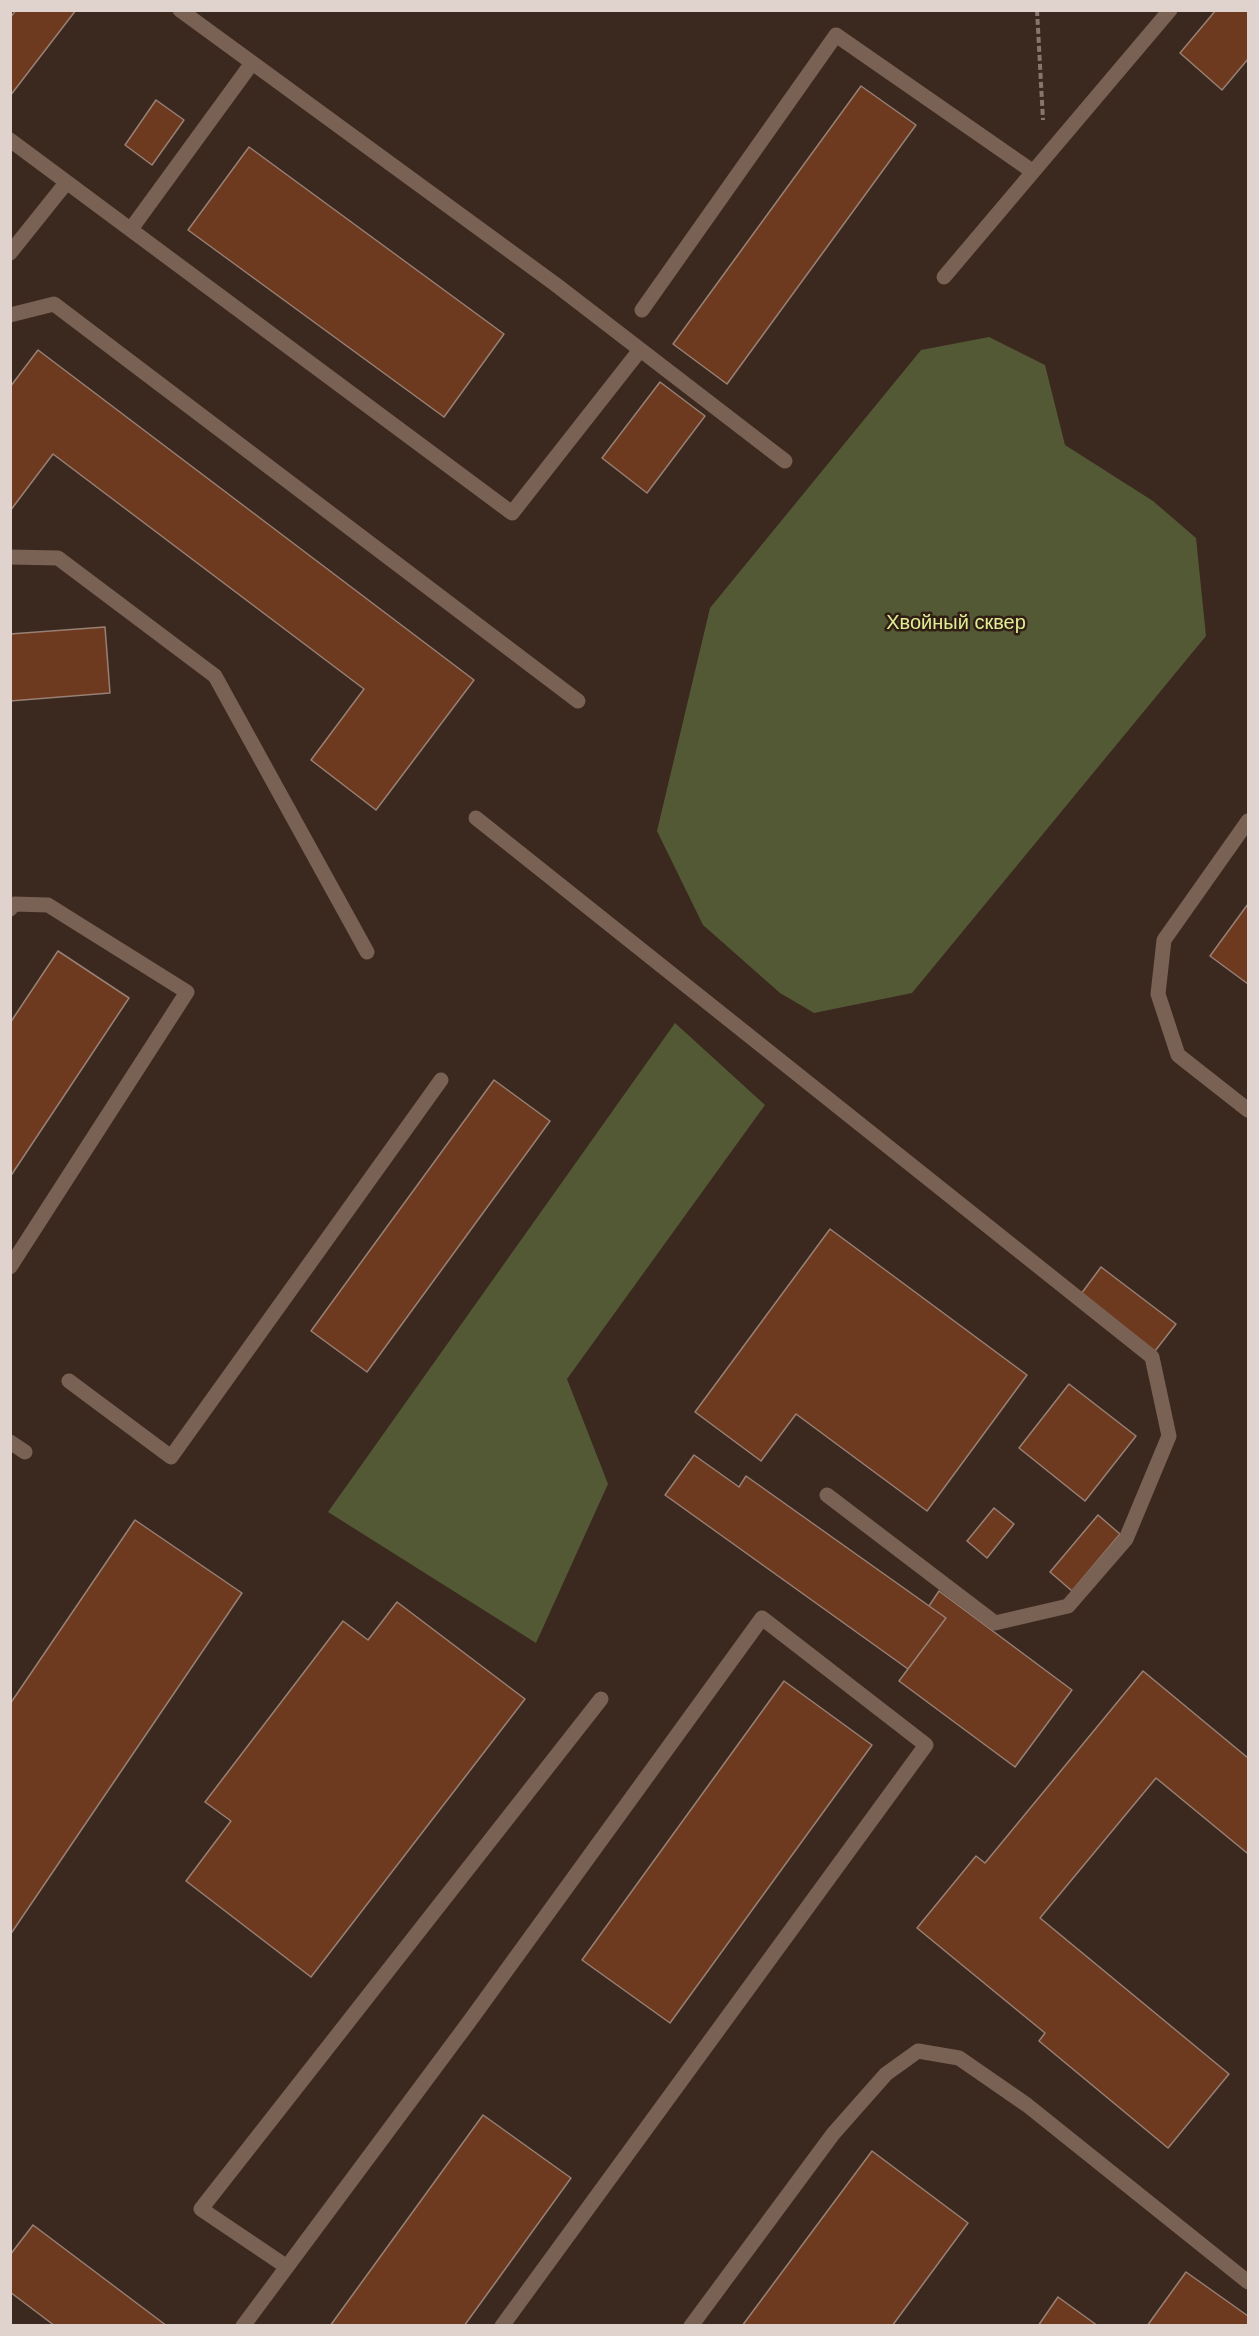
<!DOCTYPE html>
<meta charset="utf-8">
<style>
body{margin:0}
#map{position:relative;width:1259px;height:2336px;overflow:hidden;background:#3b281f;font-family:Arial,sans-serif}
canvas{display:block}
.frame{position:absolute;inset:0;border:12px solid #e0d3cd;pointer-events:none}
</style>
<div id="map">
<canvas width="1259" height="2336"></canvas>
<div class="frame"></div>
</div>
<script>
const g = document.querySelector('canvas').getContext('2d');
g.lineJoin = 'round';
function fill(path, color) { g.fillStyle = color; g.fill(path, 'evenodd'); }
const shape = rows => new Path2D(rows.map(r => 'M' + r).join(''));
function trace(path, color, width, dash) { g.strokeStyle = color; g.lineWidth = width; g.lineCap = dash ? 'butt' : 'round'; g.setLineDash(dash || []); g.stroke(path); }
function label(font, color, halo, rows, align = 'center') {
  g.font = font + ' Arial,sans-serif'; g.lineWidth = 5; g.setLineDash([]); g.textBaseline = 'middle'; g.strokeStyle = halo; g.fillStyle = color; for (const [text, x, y, turn = 0] of rows) {
    g.save(); g.translate(x, y); g.rotate((+turn || 0) * Math.PI / 180); g.textAlign = isNaN(turn) ? turn : align; if (halo) g.strokeText(text, 0, 0); g.fillText(text, 0, 0); g.restore();
  }
}
fill(shape([
 [989,337,1045,365,1065,445,1153,501,1196,538,1206,636,912,993,814,1013,780,993,703,925,657,831,710,608,921,350],
 [675,1023,765,1105,567,1379,608,1484,536,1643,328,1512]
]), '#535934');
const building = shape([
 [16,10,76,10,10,96,10,18,16,10],
 [1216,10,1248,10,1248,59,1222,90,1180,53,1216,10],
 [861,86,916,125,727,384,673,344,861,86],
 [156,100,184,120,152,165,125,145,156,100],
 [249,147,504,334,444,417,188,230,249,147],
 [38,350,474,680,376,810,311,760,364,689,53,454,10,511,10,387,38,350],
 [660,382,705,416,647,493,602,458,660,382],
 [105,627,110,693,10,701,10,634,105,627],
 [1248,904,1248,984,1210,956,1248,904],
 [58,951,129,998,10,1177,10,1023,58,951],
 [494,1080,550,1121,367,1372,311,1331,494,1080],
 [830,1229,1027,1375,927,1511,796,1414,761,1461,695,1412,830,1229],
 [1101,1267,1176,1324,1155,1351,1081,1294,1101,1267],
 [1069,1384,1136,1436,1085,1501,1019,1448,1069,1384],
 [694,1455,739,1487,746,1476,946,1618,908,1669,665,1495,694,1455],
 [994,1508,1014,1524,987,1558,967,1541,994,1508],
 [1098,1515,1120,1534,1072,1591,1050,1572,1098,1515],
 [135,1520,242,1593,10,1935,10,1704,135,1520],
 [939,1591,1072,1690,1015,1767,899,1681,946,1618,929,1606,939,1591],
 [397,1602,525,1699,311,1977,186,1881,231,1821,205,1802,343,1621,368,1640,397,1602],
 [1143,1671,1248,1758,1248,1851,1247,1853,1156,1778,1040,1918,1229,2074,1168,2148,1039,2041,1045,2033,917,1928,976,1856,985,1863,1143,1671],
 [784,1681,872,1745,670,2023,582,1960,784,1681],
 [483,2115,571,2178,464,2326,330,2326,483,2115],
 [872,2151,968,2223,892,2326,742,2326,872,2151],
 [33,2225,167,2326,55,2326,10,2292,10,2255,33,2225],
 [1186,2272,1248,2316,1248,2326,1147,2326,1186,2272],
 [1058,2297,1098,2326,1038,2326,1058,2297]
]);
fill(building, '#6e3a1f');
trace(building, '#988075', 1.5);
trace(shape([
 [1037,10,1043,120]
]), '#86766e', 4, [6, 3]);
trace(shape([
 [180,10,555,284,785,461],
 [10,140,512,513,640,350],
 [131,229,252,63],
 [10,253,66,183],
 [944,277,1170,10],
 [642,310,836,35,1032,171],
 [10,315,54,304,578,701],
 [10,557,58,558,215,676,367,952],
 [476,818,1152,1357,1169,1436,1126,1539,1068,1606,995,1623,827,1495],
 [1248,821,1164,940,1158,994,1178,1055,1248,1110],
 [10,909,14,904,48,905,187,992,10,1267],
 [69,1381,171,1457,441,1080],
 [10,1442,25,1452],
 [287,2267,201,2209,601,1699],
 [243,2326,469,2022,762,1618,926,1745,502,2326],
 [691,2326,833,2134,886,2074,918,2051,959,2058,1027,2105,1248,2282]
]), '#796154', 15);
label('20px', '#dfee94', '#311e15', [
 ["Хвойный сквер",956,623]
]);
</script>
